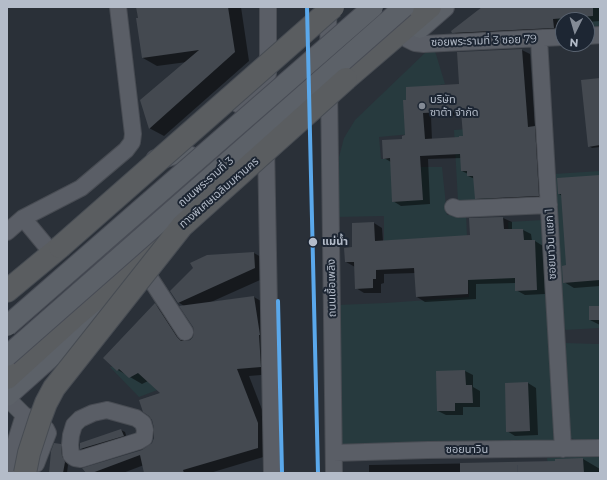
<!DOCTYPE html>
<meta charset="utf-8">
<style>
body{margin:0}
#map{position:relative;width:607px;height:480px;overflow:hidden;background:#2a3038;font-family:Montserrat,sans-serif}
canvas{display:block}
.frame{position:absolute;inset:0;border:8px solid #b4bcc9;pointer-events:none}
.north{position:absolute;left:555px;top:12px;width:40px;height:40px;box-sizing:border-box;background:#1d2633;border:1px solid #59626f;border-radius:50%;rotate:185deg;font-size:11px;font-weight:700;line-height:16px;text-align:center;color:#b4bcc9}
.north::after{content:'';display:block;margin:auto;width:14px;height:18px;background:#848b96;clip-path:polygon(50% 0,100% 100%,50% 72%,0 100%)}
</style>
<div id="map">
<canvas width="607" height="480"></canvas>
<div class="frame"></div>
<div class="north">N</div>
</div>
<script>
const g = document.querySelector('canvas').getContext('2d');
g.lineJoin = 'round';
function fill(path, color) { g.fillStyle = color; g.fill(path, 'evenodd'); }
const shape = rows => new Path2D(rows.map(r => 'M' + r).join(''));
function trace(path, color, width, dash) { g.strokeStyle = color; g.lineWidth = width; g.lineCap = dash ? 'butt' : 'round'; g.setLineDash(dash || []); g.stroke(path); }
function label(font, color, halo, rows, align = 'center') {
  g.font = font + ' Montserrat,"Noto Sans Thai",sans-serif'; g.lineWidth = 4; g.setLineDash([]); g.textBaseline = 'middle'; g.strokeStyle = halo; g.fillStyle = color; for (const [text, x, y, turn = 0] of rows) {
    g.save(); g.translate(x, y); g.rotate((+turn || 0) * Math.PI / 180); g.textAlign = isNaN(turn) ? turn : align; if (halo) g.strokeText(text, 0, 0); g.fillText(text, 0, 0); g.restore();
  }
}
fill(shape([
 [555,7,600,7,600,29,587,31,587,20,563,20,563,33,559,33],
 [427,51,435,51,445,84,409,91,411,134,379,137,381,159,403,158,403,167,442,167,447,215,466,214,467,237,384,244,384,216,336,217,335,172,344,138,355,120],
 [469,129,493,200,458,201,454,130],
 [600,171,600,328,564,330,554,174],
 [543,220,555,441,341,444,338,305,386,303,469,297,468,278,511,274,508,222],
 [565,343,596,344,600,344,600,440,576,440,571,438],
 [204,348,215,368,139,397,110,367],
 [600,456,600,473,549,473,547,458]
]), '#273a3e');
fill(shape([
 [137,7,241,7,249,61,164,136,149,128,187,62,157,66,143,58],
 [483,7,600,7,600,21,587,22,587,20,563,20,563,33,463,38,453,32],
 [522,50,530,54,535,128,542,132,546,199,484,203,476,198,475,179,468,176,468,174,462,171,461,158,428,159,430,204,401,206,393,201,391,162,384,158,406,136,404,101,460,85,458,53],
 [462,115,464,136,460,138,432,139,431,117],
 [600,79,600,147,592,148,589,146],
 [600,176,600,286,574,288,564,282,567,266,562,196,559,194],
 [503,218,512,222,512,230,523,230,531,234,532,241,535,241,543,246,545,294,525,295,516,290,516,283,476,284,476,299,425,302,417,297,416,273,384,274,384,283,381,284,381,293,364,293,356,288,355,267,346,262,353,248,353,224,374,223,382,228,383,241,471,236,470,219],
 [254,253,268,261,269,276,211,302,254,297,266,304,273,374,249,376,270,430,270,455,210,473,145,473,144,465,123,473,87,473,142,451,153,444,155,438,162,393,148,381,142,384,118,370,105,358,155,305,167,312,187,342,194,337,195,331,184,306,178,302],
 [600,307,600,325,590,320],
 [465,371,473,375,473,387,480,391,480,407,463,407,463,415,446,415,438,411,437,372],
 [528,383,536,388,538,435,515,436,507,431],
 [121,430,125,432,127,438,84,451,81,449],
 [60,445,64,447,65,459,68,465,67,473,50,473],
 [583,459,600,469,600,473,369,473,369,465,556,462]
]), '#0007');
fill(shape([
 [136,7,228,7,235,52,149,129,140,100,199,50,142,58,136,18,138,18],
 [482,7,593,7,593,16,553,19,554,28,452,33,451,31],
 [522,49,528,127,535,126,539,196,475,199,473,176,467,176,467,171,461,171,460,154,420,156,423,200,392,202,390,158,383,159,382,140,402,139,402,136,405,135,403,100,406,100,406,87,459,84,457,52],
 [461,111,463,136,459,136,459,137,425,139,423,113],
 [600,78,600,145,588,147,581,80],
 [600,175,600,280,563,283,562,266,566,265,561,194,558,194,557,178],
 [503,217,504,229,523,229,524,240,535,240,537,290,515,291,515,278,468,280,468,294,416,297,414,268,376,270,376,279,373,279,373,288,355,289,354,262,345,262,344,248,352,247,352,223,374,222,375,241,470,235,469,218],
 [254,252,255,268,178,303,170,291,193,268,190,263,207,255],
 [254,296,260,335,259,335,261,367,237,369,258,423,258,448,183,470,184,473,144,473,140,455,92,473,86,473,82,468,142,450,152,443,154,438,154,428,152,420,149,416,143,412,139,400,160,393,138,373,129,378,119,369,117,371,103,358,155,303,177,337,181,341,186,341,190,340,193,337,194,331,193,327,179,306],
 [589,306,600,306,600,320,589,320],
 [465,370,466,385,472,385,473,403,455,403,455,411,437,411,436,371],
 [528,382,530,431,506,432,505,383],
 [121,429,124,436,80,449,80,443],
 [54,443,61,444,62,456,65,462,63,473,49,473,51,451],
 [583,458,584,473,460,473,460,463,555,461,555,459]
]), '#444950');
trace(shape([
 [517,473,518,473]
]), '#3f454e', 16, [16, 8]);
const minor = shape([
 [328,7,334,473],
 [587,36,600,35],
 [407,39,415,43,424,44,563,37],
 [539,39,563,449],
 [239,105,268,74,268,7],
 [266,144,272,473],
 [453,207,458,209,549,205],
 [23,218,47,247],
 [7,232,23,218,81,188,126,150,132,142,133,134,118,7],
 [146,272,185,332],
 [7,398,24,415,41,424,46,429,48,433,36,464],
 [107,410,136,418,143,423,145,430,144,438,139,441,81,459,75,458,71,455,70,445,71,435,74,425,80,419,93,413,107,410],
 [334,453,428,450,600,448],
 [8,473,9,463,24,415]
]);
const major = shape([
 [420,28,444,7],
 [156,160,178,153,197,159,214,177,215,192],
 [7,396,117,298]
]);
const highway = shape([
 [346,79,430,7],
 [7,291,60,247],
 [7,378,75,316,161,244]
]);
trace(minor, '#484c53', 18);
trace(major, '#484c55', 22);
trace(highway, '#474c53', 24);
trace(minor, '#5a5e66', 16);
trace(major, '#5c6168', 20);
trace(highway, '#5a5d60', 22);
const majorBridge = shape([
 [7,326,373,7],
 [7,356,404,7]
]);
const highwayBridge = shape([
 [60,247,333,7],
 [25,473,29,453,40,419,46,403,54,388,182,226,346,79]
]);
trace(majorBridge, '#484c55', 22, []);
trace(highwayBridge, '#474c53', 24, []);
trace(majorBridge, '#5c6168', 20);
trace(highwayBridge, '#5a5d60', 22);
trace(shape([
 [307,7,318,473],
 [278,301,282,473]
]), '#5aa8eb', 4);
for (const [x, y, r, color] of [
 [422,106,4,"#848b96"],
 [313,242,5,"#b4bcc9"]
]) { const dot = new Path2D(); dot.arc(x, y, r, 0, 2 * Math.PI); g.fillStyle = color; g.fill(dot); trace(dot, '#1d2633', 1.5); }
label('11px', '#b4bcc9', '#1d2633', [
 ["ซอยพระรามที่ 3 ซอย 79",484,41,-2],
 ["ถนนพระรามที่ 3",206,182,-41],
 ["ทางพิเศษเฉลิมมหานคร",219,193,-41],
 ["ซอยนาวิน แยก 1",551,244,-93],
 ["ถนนเชื้อเพลิง",332,288,-91],
 ["ซอยนาวิน",467,450]
]);
label('11px', '#b4bcc9', '#1d2633', [
 ["บริษัท",430,100],
 ["ซาต้า จำกัด",430,113]
], 'left');
label('bold 11px', '#b4bcc9', '#1d2633', [
 ["แม่น้ำ",322,242]
], 'left');
</script>
